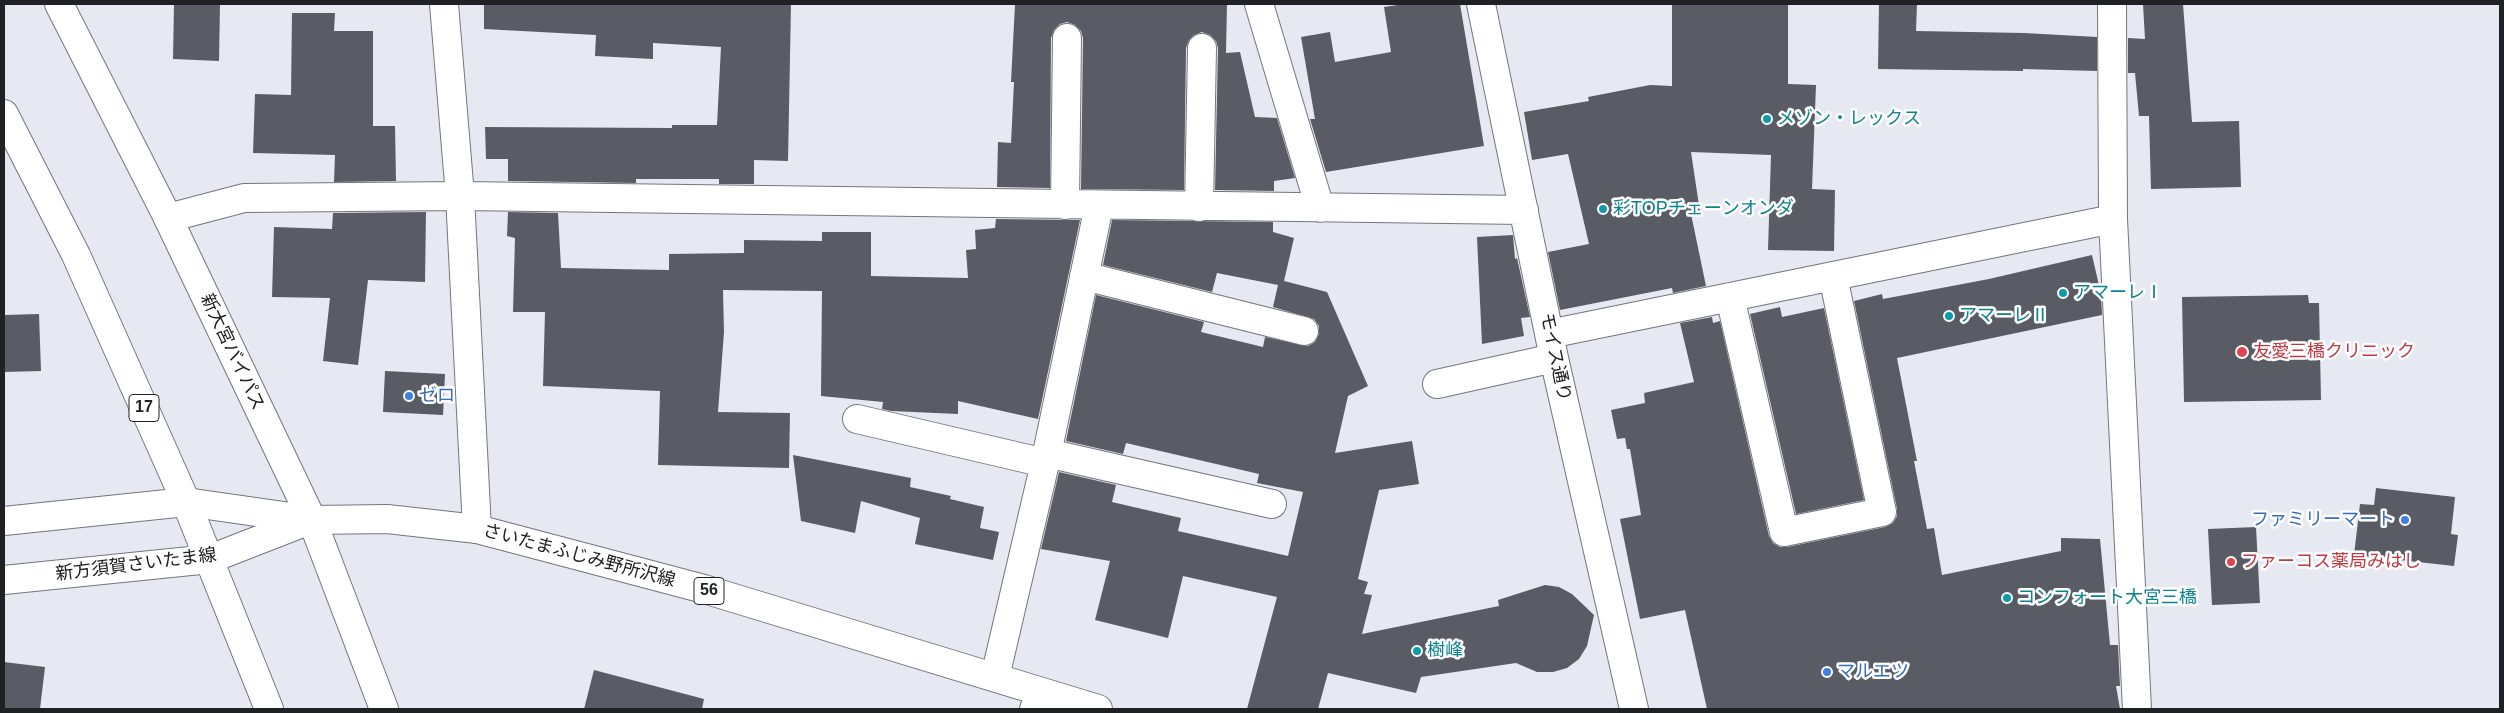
<!DOCTYPE html>
<meta charset="utf-8">
<style>
body{margin:0}
#map{position:relative;width:2504px;height:713px;overflow:hidden;background:#e6e8f2;font-family:Helvetica,sans-serif}
canvas{display:block}
.frame{position:absolute;inset:0;border:5px solid #202124;pointer-events:none}
</style>
<div id="map">
<canvas width="2504" height="713"></canvas>
<div class="frame"></div>
</div>
<script>
const g = document.querySelector('canvas').getContext('2d');
g.lineJoin = 'round';
function fill(path, color) { g.fillStyle = color; g.fill(path, 'evenodd'); }
const shape = rows => new Path2D(rows.map(r => 'M' + r).join(''));
function trace(path, color, width, dash) { g.strokeStyle = color; g.lineWidth = width; g.lineCap = dash ? 'butt' : 'round'; g.setLineDash(dash || []); g.stroke(path); }
function label(font, color, halo, rows, align = 'center') {
  g.font = font + ' Helvetica,"Noto Sans JP",sans-serif'; g.lineWidth = 5; g.setLineDash([]); g.textBaseline = 'middle'; g.strokeStyle = halo; g.fillStyle = color; for (const [text, x, y, turn = 0] of rows) {
    g.save(); g.translate(x, y); g.rotate((+turn || 0) * Math.PI / 180); g.textAlign = isNaN(turn) ? turn : align; if (halo) g.strokeText(text, 0, 0); g.fillText(text, 0, 0); g.restore();
  }
}
fill(shape([
 [174,4,220,4,219,61,173,59],
 [484,4,791,4,788,161,754,160,754,184,719,184,719,179,636,179,636,183,508,181,508,159,486,159,485,127,672,128,672,125,717,125,721,47,653,43,653,59,595,56,596,35,484,29],
 [1015,4,1227,4,1226,53,1240,52,1255,117,1277,118,1295,178,1274,181,1274,191,1215,190,1218,48,1216,41,1210,35,1202,32,1194,35,1189,40,1186,48,1184,190,1081,189,1083,38,1081,31,1075,25,1067,22,1060,24,1054,30,1051,38,1050,188,997,187,998,142,1011,143,1014,82,1011,82],
 [1404,4,1460,4,1484,146,1326,172,1310,119,1315,119,1301,37,1330,32,1335,62,1391,52,1384,7],
 [1672,4,1788,4,1788,84,1816,85,1812,189,1835,190,1834,251,1768,250,1771,155,1691,152,1700,212,1691,214,1706,286,1673,293,1672,288,1560,310,1548,252,1589,244,1568,154,1532,160,1524,112,1589,101,1588,97,1650,85,1672,86],
 [1879,4,1917,4,1916,31,2024,33,2097,37,2097,71,2023,69,2023,71,1878,69],
 [2143,4,2183,4,2192,122,2239,121,2241,187,2151,189,2149,116,2139,116,2135,73,2128,73,2128,38,2145,39],
 [292,13,335,13,334,31,373,31,373,126,395,126,396,181,334,182,335,155,253,153,255,94,291,95],
 [426,212,425,282,368,280,358,365,323,361,330,298,272,297,274,227,332,229,333,213],
 [508,212,558,213,561,268,669,270,669,254,744,253,744,240,822,241,822,232,871,232,871,276,968,278,966,250,976,249,975,230,995,228,996,219,1080,220,1038,419,958,401,958,414,891,411,882,409,883,402,821,396,822,291,723,290,724,332,718,412,790,413,789,468,658,465,660,391,543,386,545,312,513,312,515,238,507,236],
 [1112,220,1273,222,1273,232,1294,238,1284,281,1327,292,1368,386,1348,396,1335,453,1412,441,1419,484,1379,490,1358,579,1368,582,1364,594,1372,595,1362,634,1499,606,1498,600,1545,585,1559,587,1572,594,1594,615,1587,646,1579,659,1567,668,1553,672,1537,672,1516,663,1421,677,1416,693,1328,673,1318,709,1247,709,1277,597,1183,576,1168,638,1095,620,1110,561,1041,549,1059,472,1116,485,1112,502,1181,518,1178,531,1288,556,1303,492,1257,483,1259,474,1126,443,1123,454,1066,441,1096,295,1204,322,1201,332,1263,347,1265,337,1308,346,1315,342,1319,334,1319,326,1314,319,1273,307,1278,285,1217,273,1212,292,1103,265],
 [1513,235,1515,259,1517,258,1530,317,1521,318,1524,336,1482,344,1477,237],
 [2092,255,2101,294,2102,315,1897,358,1917,461,1914,461,1927,529,1934,528,1942,575,2061,551,2061,538,2100,539,2110,645,2118,645,2120,686,2116,686,2120,709,1707,709,1685,610,1640,619,1620,519,1641,515,1630,449,1627,449,1625,438,1617,439,1611,410,1645,403,1644,393,1694,382,1680,323,1712,317,1713,323,1720,321,1769,536,1773,543,1780,547,1787,547,1885,527,1893,523,1897,516,1897,509,1854,301,1882,294,1883,299,1989,279],
 [2308,295,2309,303,2319,303,2321,400,2184,402,2182,297],
 [1780,307,1782,317,1824,308,1864,500,1796,514,1750,314],
 [39,314,41,371,4,372,4,315],
 [385,371,445,374,443,415,383,412],
 [793,455,911,478,910,487,951,496,950,499,984,507,980,528,999,532,993,560,915,544,920,518,861,501,855,533,801,521],
 [2376,488,2455,497,2451,534,2458,535,2454,566,2354,555,2360,504,2374,505],
 [2256,527,2260,603,2212,605,2208,529],
 [4,662,45,667,40,709,4,709],
 [594,670,704,699,702,709,584,709]
]), '#5a5c65');
const minor = shape([
 [444,4,460,196,477,529],
 [1259,4,1320,208],
 [1481,4,1554,358,1634,709],
 [2112,4,2113,219,2137,709],
 [1065,205,1067,38],
 [1199,207,1202,48],
 [168,218,244,198,460,196,1524,210],
 [1084,276,1304,331],
 [1730,297,1784,532,1882,512,1833,276],
 [1549,334,2113,219],
 [1437,384,1554,358],
 [857,419,1045,463],
 [1047,453,1272,504],
 [995,677,1045,463,1099,206],
 [1034,709,1041,693]
]);
const major = shape([
 [4,521,186,502,312,520,387,519,477,529,704,589,1098,709],
 [4,580,210,559,310,520]
]);
const highway = shape([
 [59,4,168,218,312,520,384,709],
 [4,114,76,255,186,502,269,709]
]);
trace(minor, '#73757f', 30);
trace(major, '#73757f', 30);
trace(highway, '#73757f', 30);
trace(minor, '#fff', 28);
trace(major, '#fff', 28);
trace(highway, '#fff', 28);
for (const [x, y, r, color] of [
 [1767,119,5,"#0f9aa8"],
 [1603,209,5,"#0f9aa8"],
 [2063,293,5,"#0f9aa8"],
 [1949,316,5,"#0f9aa8"],
 [2242,352,6,"#e0444e"],
 [409,396,5,"#3f7fe0"],
 [2405,520,5,"#3f7fe0"],
 [2231,562,5,"#e0444e"],
 [2007,598,5,"#0f9aa8"],
 [1417,651,5,"#0f9aa8"],
 [1827,672,5,"#3f7fe0"]
]) { const dot = new Path2D(); dot.arc(x, y, r, 0, 2 * Math.PI); g.fillStyle = color; g.fill(dot); trace(dot, '#fff', 2); }
for (const [x, y, w] of [
 [144,408,30],
 [709,591,30]
]) { const box = new Path2D(); box.roundRect(x - w / 2, y - 13.5, w, 27, 4); g.fillStyle = '#fff'; g.fill(box); trace(box, '#202124', 1); }
label('bold 16px', '#202124', null, [
 ["17",144,408],
 ["56",709,591]
]);
label('18px', '#0d838f', '#fff', [
 ["メゾン・レックス",1777,119],
 ["彩TOPチェーンオンダ",1613,209],
 ["アマーレⅠ",2073,293],
 ["アマーレⅡ",1959,316],
 ["コンフォート大宮三橋",2017,598],
 ["樹峰",1427,651]
], 'left');
label('18px', '#202124', '#fff', [
 ["新大宮バイパス",232,352,65],
 ["モイス通り",1555,357,78],
 ["さいたまふじみ野所沢線",579,556,15],
 ["新方須賀さいたま線",136,565,-7]
]);
label('18px', '#be3a42', '#fff', [
 ["友愛三橋クリニック",2253,352],
 ["ファーコス薬局みはし",2241,562]
], 'left');
label('18px', '#366cbe', '#fff', [
 ["ゼロ",419,396],
 ["ファミリーマート",2395,520,"right"],
 ["マルエツ",1837,672]
], 'left');
</script>
